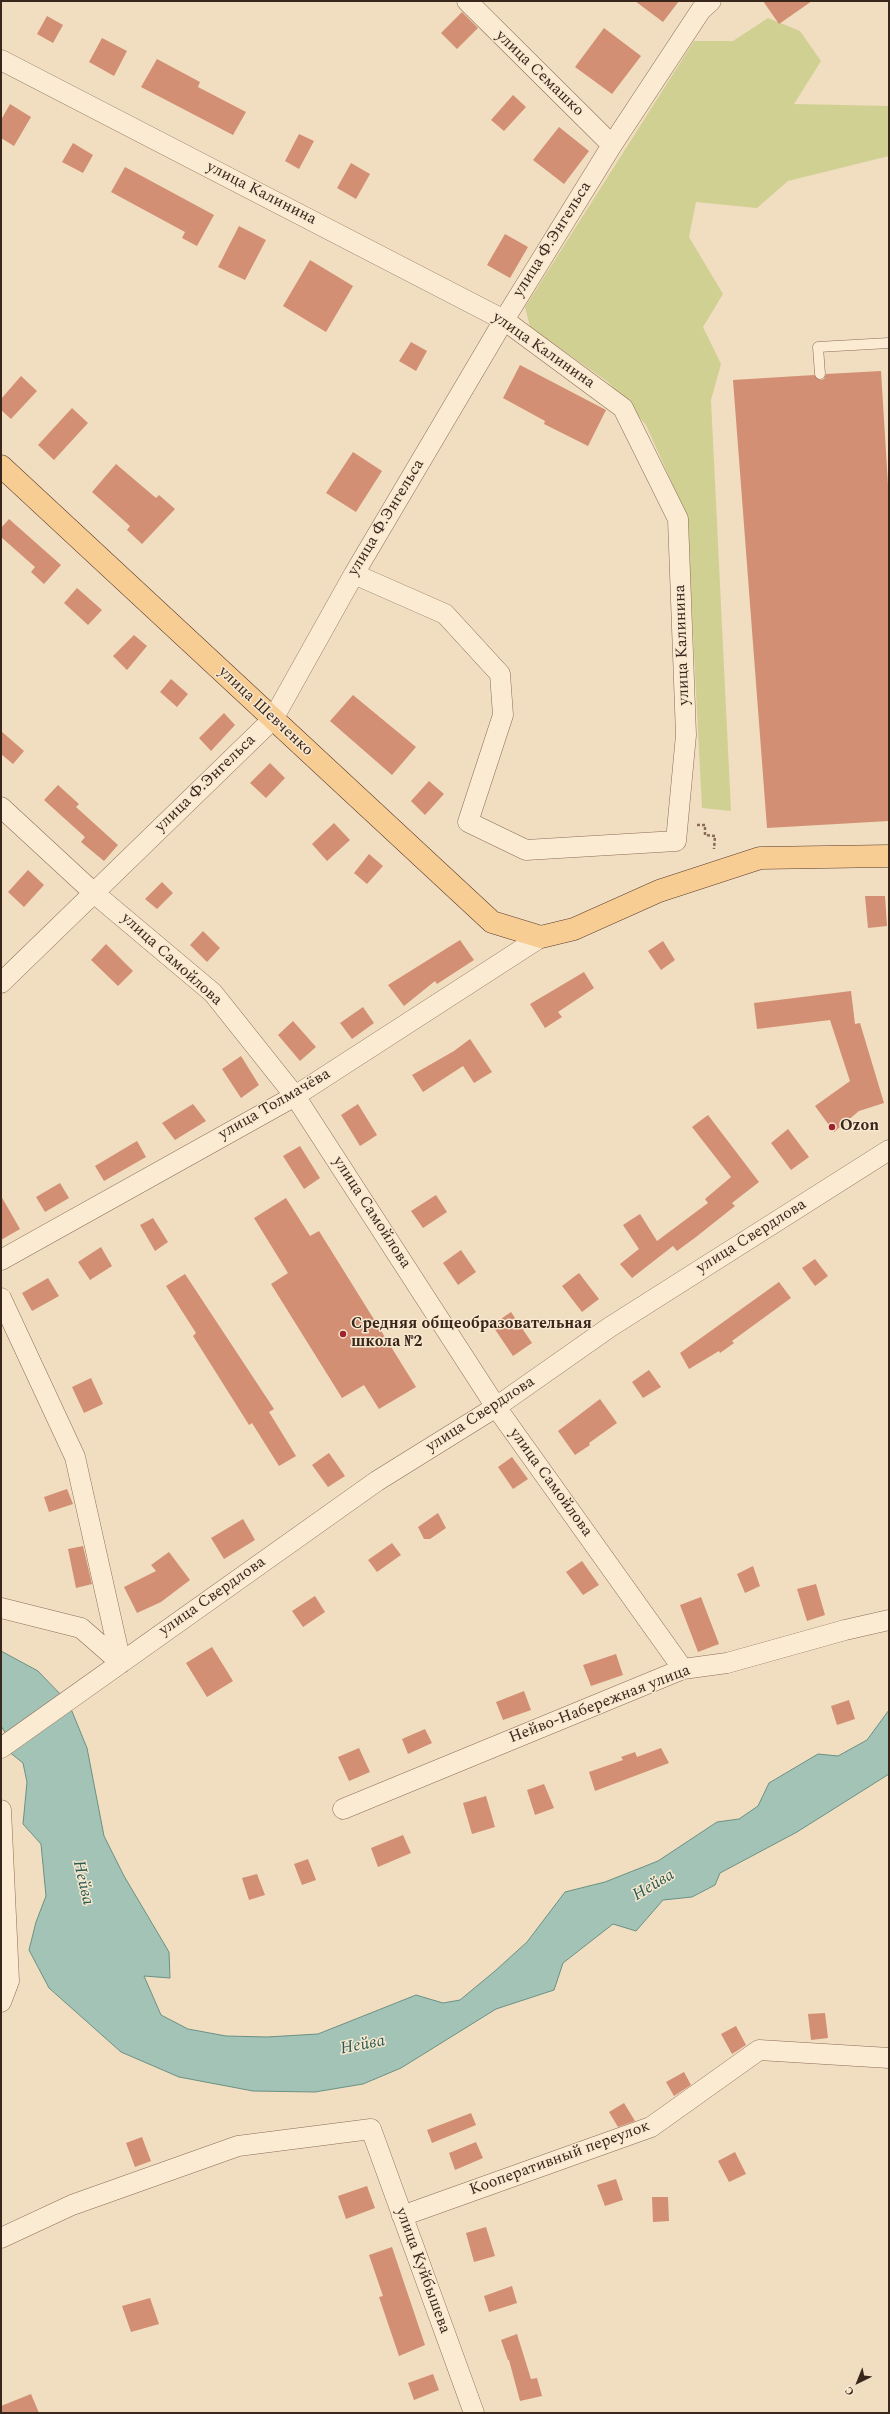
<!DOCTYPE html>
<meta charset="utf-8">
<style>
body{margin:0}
#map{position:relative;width:890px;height:2414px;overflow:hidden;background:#f1ddc0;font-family:Spectral,serif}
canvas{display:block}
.frame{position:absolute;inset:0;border:2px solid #3a271c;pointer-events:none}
.north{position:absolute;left:838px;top:2362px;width:40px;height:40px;-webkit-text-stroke:3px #f8e8d0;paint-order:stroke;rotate:223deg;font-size:11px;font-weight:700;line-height:16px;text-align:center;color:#3a271c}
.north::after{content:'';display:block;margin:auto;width:14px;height:18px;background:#3a271c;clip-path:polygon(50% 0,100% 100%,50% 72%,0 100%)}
</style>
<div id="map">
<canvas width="890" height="2414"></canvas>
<div class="frame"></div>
<div class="north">С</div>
</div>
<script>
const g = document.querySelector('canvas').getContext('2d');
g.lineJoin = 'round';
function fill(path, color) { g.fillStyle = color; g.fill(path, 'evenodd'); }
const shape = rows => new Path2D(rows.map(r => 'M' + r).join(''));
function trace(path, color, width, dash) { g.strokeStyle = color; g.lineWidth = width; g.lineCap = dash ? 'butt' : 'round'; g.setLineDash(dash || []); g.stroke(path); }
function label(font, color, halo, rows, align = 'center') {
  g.font = font + ' Spectral,serif'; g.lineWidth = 3; g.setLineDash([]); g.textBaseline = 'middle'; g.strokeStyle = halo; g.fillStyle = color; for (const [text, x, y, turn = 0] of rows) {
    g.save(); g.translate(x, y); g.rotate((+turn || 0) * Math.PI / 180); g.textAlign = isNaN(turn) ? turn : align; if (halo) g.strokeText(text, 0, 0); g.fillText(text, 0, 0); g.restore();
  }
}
fill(shape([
 [768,18,800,31,821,61,794,104,889,106,889,156,788,181,757,208,696,202,689,237,723,294,703,327,721,364,711,400,731,811,702,808,687,517,646,425,608,382,530,327,525,307,694,41,733,41]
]), '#d0d093');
const water = shape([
 [1,1651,38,1671,63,1697,6,1734,1,1726,1,1651],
 [71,1709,87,1748,104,1836,124,1876,169,1952,170,1978,144,1976,161,2015,188,2029,226,2036,267,2037,318,2034,416,1995,443,2003,460,2000,495,1971,527,1942,565,1892,605,1882,658,1861,717,1822,739,1819,758,1806,769,1783,818,1754,838,1756,867,1740,889,1710,889,1774,797,1832,720,1873,715,1885,692,1897,663,1900,636,1931,613,1924,563,1963,554,1990,496,2009,401,2068,363,2084,315,2092,253,2091,179,2077,121,2052,49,1988,29,1950,36,1922,46,1896,41,1844,23,1824,27,1782,23,1763,8,1751,71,1709]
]);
fill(water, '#a3c3b6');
trace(water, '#699183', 1);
fill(shape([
 [635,1,679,1,663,22],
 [763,1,812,1,779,24],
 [462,12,478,28,457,49,441,33],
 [47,16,63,25,53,43,37,34],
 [604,28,641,56,612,94,575,67],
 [102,38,127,51,114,76,89,62],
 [157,59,200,82,198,87,246,112,233,135,141,87],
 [513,95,526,107,504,131,491,120],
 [10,104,31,117,14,146,1,138,1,120],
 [559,127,589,151,564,184,533,160],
 [299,134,314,141,299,169,285,161],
 [73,143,93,155,83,173,62,162],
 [351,163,370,174,356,199,337,188],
 [125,167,214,215,197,246,182,238,185,232,111,192],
 [239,226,266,240,245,280,218,267],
 [505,234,528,247,510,278,487,265],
 [310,260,353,286,326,332,283,306],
 [411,342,427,351,416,371,399,361],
 [520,365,606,410,588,446,544,424,545,421,503,398],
 [881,371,889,501,889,821,767,828,733,380,814,375,820,380,824,379,826,374],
 [21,376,37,391,11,419,1,410,1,399],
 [72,408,88,423,54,460,38,445],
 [353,452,382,471,356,512,326,493],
 [116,464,156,498,159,495,175,509,142,544,127,530,130,526,92,492],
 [9,519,61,565,44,584,31,572,35,567,1,537,1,528],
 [77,588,102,610,88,625,64,603],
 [134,635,147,646,127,670,113,656],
 [171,679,188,694,177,707,160,692],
 [353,695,416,747,392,775,330,721],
 [224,713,235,725,211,751,199,738],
 [1,731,24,751,13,764,1,754],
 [270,763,285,778,266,798,250,783],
 [429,781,444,794,425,815,411,801],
 [58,785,79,804,76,807,118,845,104,861,81,842,85,837,44,800],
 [334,823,350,840,327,861,312,844],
 [369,854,383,866,367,884,354,873],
 [28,870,44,885,24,907,8,892],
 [162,882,173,893,157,909,145,899],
 [865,896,885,896,887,926,868,928],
 [203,931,220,948,207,962,190,945],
 [460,940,474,960,437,984,435,981,404,1006,388,985],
 [663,941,675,960,661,970,648,951],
 [106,944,133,971,118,986,91,960],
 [584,972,594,988,558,1012,562,1017,545,1028,530,1004],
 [851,991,855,1024,860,1023,884,1103,859,1111,834,1132,815,1106,850,1081,830,1020,757,1029,754,1003],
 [363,1007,374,1023,352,1039,340,1023],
 [293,1021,316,1047,300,1061,278,1035],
 [470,1039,492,1072,474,1083,463,1066,423,1092,412,1075,454,1051],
 [241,1056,259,1085,241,1098,222,1069],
 [193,1104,206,1121,175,1140,162,1123],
 [358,1104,377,1135,360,1146,341,1115],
 [708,1115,759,1182,732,1203,735,1206,696,1237,677,1251,673,1246,632,1278,620,1264,639,1249,623,1225,640,1214,657,1241,708,1203,705,1199,731,1177,692,1127],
 [788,1129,809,1157,791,1170,771,1143],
 [137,1141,146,1157,104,1181,95,1166],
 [300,1146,320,1178,304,1189,283,1156],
 [60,1183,69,1198,45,1212,36,1197],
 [436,1195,447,1212,423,1228,411,1211],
 [1,1196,20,1229,1,1240],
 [286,1198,310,1236,319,1231,416,1387,379,1409,364,1385,342,1398,271,1284,288,1273,254,1218],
 [153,1218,168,1242,155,1251,140,1225],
 [101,1247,112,1266,90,1280,78,1262],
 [461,1250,476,1272,458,1285,443,1263],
 [815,1259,828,1276,815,1286,802,1268],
 [579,1273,599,1299,582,1312,562,1286],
 [185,1274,274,1409,269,1412,296,1456,279,1466,252,1423,249,1425,193,1336,196,1333,166,1286],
 [48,1278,59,1296,32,1311,22,1293],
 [779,1282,791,1298,732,1341,734,1343,720,1353,719,1351,689,1369,680,1353],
 [511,1312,532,1343,513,1356,492,1325],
 [649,1370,661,1387,643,1398,632,1382],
 [91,1378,103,1404,84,1413,72,1387],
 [600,1399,617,1423,589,1443,590,1445,575,1455,558,1431],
 [329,1453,345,1476,328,1487,312,1465],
 [512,1457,528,1479,513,1489,498,1467],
 [67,1489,73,1504,49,1512,44,1497],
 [438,1513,446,1528,430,1539,424,1539,418,1527],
 [243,1519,255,1540,224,1559,211,1538],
 [392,1543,401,1555,377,1572,368,1560],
 [83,1546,92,1584,76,1588,68,1549],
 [169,1552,190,1580,161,1602,137,1613,124,1587,156,1571,151,1565],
 [582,1561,599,1585,583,1595,566,1572],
 [753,1566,760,1586,745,1593,737,1574],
 [816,1584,825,1615,807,1621,797,1589],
 [315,1596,325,1612,303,1627,292,1611],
 [701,1597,719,1644,698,1652,680,1605],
 [212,1647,233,1681,207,1697,186,1663],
 [616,1654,623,1675,591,1686,583,1665],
 [524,1691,531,1710,503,1720,496,1702],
 [849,1700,855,1719,837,1725,831,1706],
 [425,1729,432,1743,408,1754,402,1739],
 [359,1748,370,1772,349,1781,338,1757],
 [661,1748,669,1763,595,1791,589,1772,623,1760,621,1757,635,1752,637,1757],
 [544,1784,554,1808,535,1815,527,1790],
 [486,1796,495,1827,472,1834,463,1803],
 [403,1835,411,1853,378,1867,371,1848],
 [308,1859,316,1880,302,1885,294,1864],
 [257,1874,265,1895,249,1900,242,1878],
 [825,2013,828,2038,811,2040,808,2014],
 [736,2026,746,2045,732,2054,721,2034],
 [684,2072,691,2085,674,2096,666,2082],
 [624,2103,635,2121,618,2127,609,2112],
 [471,2113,476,2125,432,2143,427,2130],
 [142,2137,151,2161,135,2167,126,2143],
 [476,2142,483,2158,455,2170,449,2153],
 [735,2152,746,2174,729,2182,718,2161],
 [616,2179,623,2200,605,2206,597,2185],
 [367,2186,375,2208,346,2219,338,2196],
 [652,2197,668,2197,669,2221,653,2222],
 [486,2227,495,2256,474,2262,466,2233],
 [392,2247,425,2345,399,2356,379,2297,383,2296,369,2255],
 [512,2286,517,2303,489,2312,484,2296],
 [150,2298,159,2324,131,2332,122,2306],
 [517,2334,531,2379,537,2378,542,2396,520,2401,509,2360,508,2360,501,2340],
 [433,2374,439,2390,414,2400,408,2383],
 [31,2394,39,2413,1,2413,1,2406]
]), '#d28f73');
const lane = shape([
 [820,374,818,347,889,343]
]);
const street = shape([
 [467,1,612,145],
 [1,60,504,320,623,408,678,519,686,735,676,841,526,850,468,822,503,715,500,674,445,614,354,574],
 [1,807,94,893,213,993,295,1096,496,1407,683,1669],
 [1,983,273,719,354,574,504,320,612,145,701,10,711,1],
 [1,1260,295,1096,541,937],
 [1,1298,75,1457,121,1663],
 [1,1608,81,1628,121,1663],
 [1,1748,377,1481,496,1407,610,1327,889,1150],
 [343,1809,683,1669,727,1663,845,1630,889,1620],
 [1,1810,9,1981,1,2002],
 [402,2216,651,2127,759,2050,889,2058],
 [1,2238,72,2205,238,2146,371,2129,474,2413]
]);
const primary = shape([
 [1,466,492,922,541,937,574,929,659,891,760,858,889,856]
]);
trace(lane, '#8b6c56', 11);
trace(street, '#8b6c56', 21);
trace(primary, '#593b2b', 23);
trace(shape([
 [697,825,705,825,705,835,715,836,714,849]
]), '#8b6c56', 2.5, [3, 2]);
trace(lane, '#fbebd3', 10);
trace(street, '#fbebd3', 20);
trace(primary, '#f7cd94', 22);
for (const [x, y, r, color] of [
 [832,1127,4,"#9f2231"],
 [343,1334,4,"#9f2231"]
]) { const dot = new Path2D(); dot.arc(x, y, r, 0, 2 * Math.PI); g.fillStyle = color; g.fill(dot); trace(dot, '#f8e8d0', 1.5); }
label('16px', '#3a271c', '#f8e8d0', [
 ["улица Семашко",539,74,44],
 ["улица Калинина",261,194,27],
 ["улица Ф.Энгельса",553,240,-58],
 ["улица Калинина",543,351,35],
 ["улица Ф.Энгельса",387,518,-59],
 ["улица Калинина",683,645,-92],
 ["улица Шевченко",265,712,43],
 ["улица Ф.Энгельса",206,784,-44],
 ["улица Самойлова",171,960,42],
 ["улица Толмачёва",275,1105,-30],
 ["улица Самойлова",371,1213,57],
 ["улица Свердлова",752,1237,-32],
 ["улица Свердлова",481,1415,-33],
 ["улица Самойлова",550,1483,54],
 ["улица Свердлова",213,1597,-35],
 ["Нейво-Набережная улица",600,1705,-21],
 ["Кооперативный переулок",560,2159,-20],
 ["улица Куйбышева",422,2271,70]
]);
label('bold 16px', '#3a271c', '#f8e8d0', [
 ["Ozon",840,1127],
 ["Средняя общеобразовательная",351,1325],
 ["школа №2",351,1343]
], 'left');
label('italic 17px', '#2a5b52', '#f8e8d0', [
 ["Нейва",82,1883,77],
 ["Нейва",654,1886,-31],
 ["Нейва",363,2046,-11]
]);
</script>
